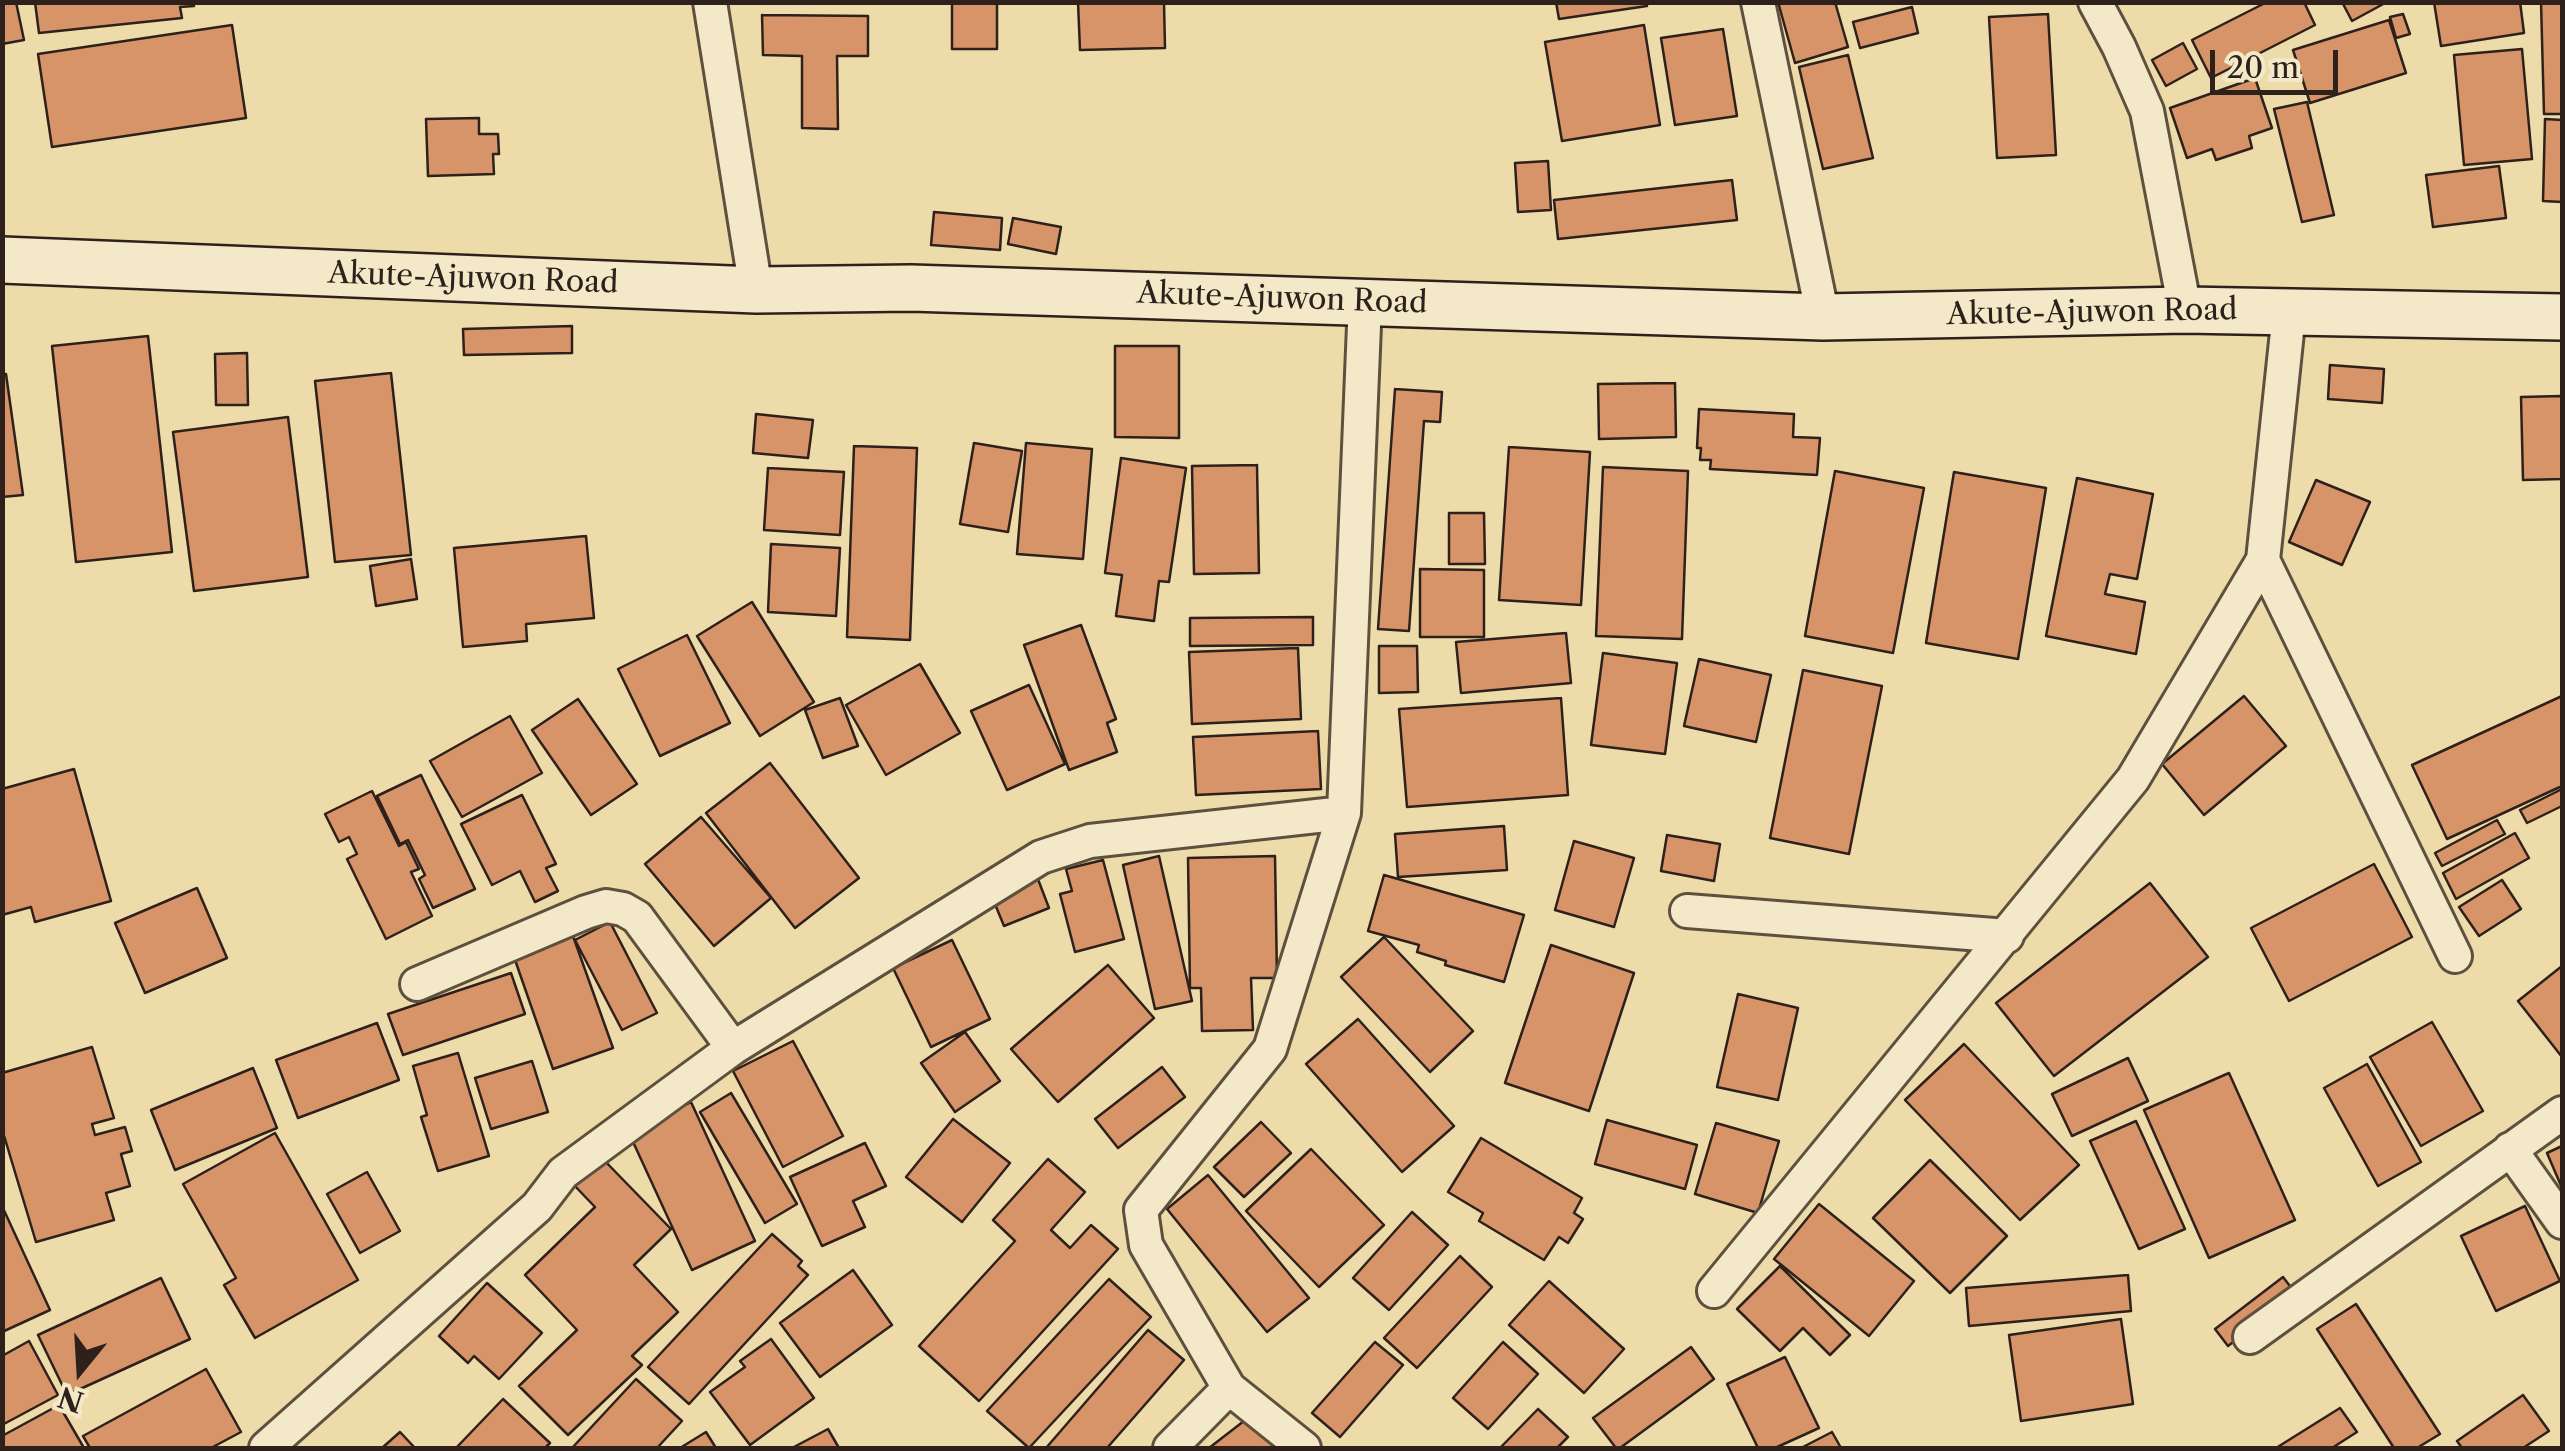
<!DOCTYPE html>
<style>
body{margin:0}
#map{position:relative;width:2565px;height:1451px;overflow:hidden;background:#eddbaa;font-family:"Libre Caslon Text",serif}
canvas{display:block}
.frame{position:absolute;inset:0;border:5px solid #2e211b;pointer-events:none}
.north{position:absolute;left:30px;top:1321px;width:100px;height:100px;-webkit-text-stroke:8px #f3e8c8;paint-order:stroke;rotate:198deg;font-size:28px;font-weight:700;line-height:40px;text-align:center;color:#2e211b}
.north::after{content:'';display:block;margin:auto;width:35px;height:45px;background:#2e211b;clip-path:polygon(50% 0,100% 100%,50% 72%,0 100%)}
.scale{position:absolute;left:2210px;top:50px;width:128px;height:45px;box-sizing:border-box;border:5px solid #2e211b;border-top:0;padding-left:12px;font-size:30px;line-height:35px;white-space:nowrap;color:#2e211b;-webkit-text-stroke:8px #f3e8c8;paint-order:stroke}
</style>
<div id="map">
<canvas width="2565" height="1451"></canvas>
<div class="frame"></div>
<div class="north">N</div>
<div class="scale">20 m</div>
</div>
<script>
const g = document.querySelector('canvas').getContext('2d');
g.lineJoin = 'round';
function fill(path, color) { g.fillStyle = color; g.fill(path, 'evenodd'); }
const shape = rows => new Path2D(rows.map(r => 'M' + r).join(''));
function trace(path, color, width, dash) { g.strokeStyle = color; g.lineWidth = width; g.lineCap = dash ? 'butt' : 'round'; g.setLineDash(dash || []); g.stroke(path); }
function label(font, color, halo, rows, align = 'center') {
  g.font = font + ' "Libre Caslon Text",serif'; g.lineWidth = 9; g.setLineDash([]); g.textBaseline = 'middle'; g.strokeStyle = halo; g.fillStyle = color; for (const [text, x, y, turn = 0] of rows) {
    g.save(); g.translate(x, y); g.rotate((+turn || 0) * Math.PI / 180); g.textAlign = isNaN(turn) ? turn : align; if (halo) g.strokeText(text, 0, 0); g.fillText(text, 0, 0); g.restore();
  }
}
const building = shape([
 [2,2,16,2,24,40,2,44,2,2],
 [35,2,193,2,194,6,180,7,182,18,39,33,35,2],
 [952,2,997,2,997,49,952,49,952,2],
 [1078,2,1164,2,1165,48,1080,50,1078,2],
 [1556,2,1646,2,1647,6,1559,19,1556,2],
 [1778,2,1835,2,1848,47,1795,63,1778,2],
 [2267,2,2304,2,2315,25,2211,78,2192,40,2267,2],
 [2342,2,2387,2,2352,21,2342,2],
 [2434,2,2520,2,2524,33,2441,46,2434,2],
 [2541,2,2562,2,2562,114,2544,114,2541,2],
 [1912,7,1918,33,1860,48,1853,22,1912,7],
 [2048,14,2056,155,1997,158,1989,17,2048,14],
 [2403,14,2410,34,2396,38,2390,17,2403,14],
 [762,15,868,16,868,56,837,56,838,129,802,128,802,56,763,55,762,15],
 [2389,20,2406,73,2310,103,2293,50,2389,20],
 [232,25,246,118,52,147,38,54,232,25],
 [1644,25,1660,125,1562,141,1545,42,1644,25],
 [1723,29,1737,116,1675,125,1661,38,1723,29],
 [2183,43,2197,69,2166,86,2152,60,2183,43],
 [2522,49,2532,159,2464,165,2454,55,2522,49],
 [1848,55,1873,158,1823,169,1799,67,1848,55],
 [2255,78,2272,128,2249,136,2252,148,2216,160,2212,149,2187,158,2170,108,2255,78],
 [2307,102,2334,215,2302,222,2274,109,2307,102],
 [479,118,479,134,498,134,499,154,493,154,494,174,428,176,426,119,479,118],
 [2545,119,2562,120,2562,202,2543,201,2545,119],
 [1548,161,1551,210,1518,212,1515,163,1548,161],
 [2499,166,2506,218,2433,227,2426,175,2499,166],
 [1732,180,1737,220,1558,239,1554,200,1732,180],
 [934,212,1002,218,1000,250,931,245,934,212],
 [1013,218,1061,227,1056,254,1008,244,1013,218],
 [572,326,572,353,464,355,463,329,572,326],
 [148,336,172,552,76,562,52,346,148,336],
 [1115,346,1179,346,1179,438,1115,437,1115,346],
 [247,353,248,405,216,405,215,354,247,353],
 [2330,365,2384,369,2382,403,2328,399,2330,365],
 [391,373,411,555,335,562,315,381,391,373],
 [6,374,23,495,2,497,2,375,6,374],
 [1675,383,1676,437,1599,439,1598,384,1675,383],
 [1395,389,1442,392,1440,422,1424,421,1409,631,1378,629,1395,389],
 [2562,396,2562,479,2523,480,2521,397,2562,396],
 [1699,409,1794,414,1793,437,1820,438,1817,475,1710,469,1711,460,1700,460,1701,448,1697,448,1699,409],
 [756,414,813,420,808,458,753,453,756,414],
 [288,417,308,577,194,591,173,432,288,417],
 [974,443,1022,451,1008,532,960,524,974,443],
 [1026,443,1092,449,1083,559,1017,554,1026,443],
 [854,446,917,448,910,640,847,637,854,446],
 [1509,447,1590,452,1581,605,1499,600,1509,447],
 [1121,458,1186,468,1169,582,1159,581,1154,621,1116,616,1122,575,1105,573,1121,458],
 [1257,465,1259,573,1194,574,1192,466,1257,465],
 [1603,467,1688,471,1682,639,1596,636,1603,467],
 [768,468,844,472,840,535,764,530,768,468],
 [1835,471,1924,488,1893,653,1805,636,1835,471],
 [1954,472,2046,488,2018,659,1926,643,1954,472],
 [2077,478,2153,494,2137,579,2110,574,2105,594,2145,602,2136,654,2046,636,2077,478],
 [2316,480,2370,502,2342,565,2289,542,2316,480],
 [1449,513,1484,513,1485,564,1449,564,1449,513],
 [586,536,594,618,526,624,527,641,463,647,454,548,586,536],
 [771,544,840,548,836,616,768,612,771,544],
 [411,559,417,599,376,606,370,566,411,559],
 [1420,569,1484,570,1484,637,1420,637,1420,569],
 [752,602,814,702,760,736,697,636,752,602],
 [1313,617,1313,645,1190,646,1190,618,1313,617],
 [1081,625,1116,719,1107,723,1117,752,1069,770,1024,645,1081,625],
 [1566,633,1571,683,1461,693,1456,642,1566,633],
 [687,635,730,723,660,756,618,669,687,635],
 [1379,646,1417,646,1418,692,1379,693,1379,646],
 [1298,648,1301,719,1192,724,1189,652,1298,648],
 [1603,653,1677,663,1665,754,1591,745,1603,653],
 [1699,659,1771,675,1756,742,1684,726,1699,659],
 [920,664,960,733,886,775,846,705,920,664],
 [1803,670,1882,686,1849,854,1770,838,1803,670],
 [1029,685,1065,764,1007,790,971,711,1029,685],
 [2244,696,2286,746,2204,815,2162,764,2244,696],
 [2562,696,2562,786,2447,839,2412,765,2562,696],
 [840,698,858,746,823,758,805,710,840,698],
 [1561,698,1568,795,1407,807,1399,709,1561,698],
 [578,699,637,784,591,815,532,730,578,699],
 [510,716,542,773,462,817,430,761,510,716],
 [1318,731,1321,789,1196,795,1193,737,1318,731],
 [770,763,859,878,795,928,706,813,770,763],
 [74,769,111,901,35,922,31,907,2,915,2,789,74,769],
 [421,775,475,889,433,908,419,879,425,875,408,840,400,844,377,796,421,775],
 [2562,789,2562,806,2527,823,2520,810,2562,789],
 [372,791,399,846,406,842,419,869,411,872,432,916,386,939,347,859,357,854,349,837,339,842,325,814,372,791],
 [522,795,556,864,546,868,558,891,535,902,520,871,492,885,461,824,522,795],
 [701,817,771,898,714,946,645,864,701,817],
 [2497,820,2505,834,2442,866,2435,853,2497,820],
 [1504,826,1507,870,1398,877,1395,834,1504,826],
 [2515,833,2529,858,2456,899,2443,873,2515,833],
 [1667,835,1720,844,1714,881,1661,871,1667,835],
 [1574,841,1634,858,1614,927,1555,910,1574,841],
 [1159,856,1192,1001,1155,1009,1123,865,1159,856],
 [1275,856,1277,978,1251,978,1253,1030,1202,1031,1201,988,1190,988,1188,858,1275,856],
 [1103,860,1124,939,1075,952,1060,894,1072,891,1066,869,1103,860],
 [2374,864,2412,937,2289,1001,2251,928,2374,864],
 [1036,874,1049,908,1004,926,990,892,1036,874],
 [1384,875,1524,915,1504,982,1445,965,1446,961,1417,952,1419,945,1368,931,1384,875],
 [2502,880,2521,909,2479,936,2459,907,2502,880],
 [2150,883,2208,957,2054,1076,1996,1003,2150,883],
 [197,888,227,958,145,993,115,923,197,888],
 [610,922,657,1013,622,1030,575,940,610,922],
 [573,936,613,1048,553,1069,514,957,573,936],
 [1384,937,1473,1031,1430,1072,1341,977,1384,937],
 [952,940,990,1019,931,1047,893,968,952,940],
 [1551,945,1634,973,1589,1111,1505,1083,1551,945],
 [1108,965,1154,1018,1058,1102,1011,1049,1108,965],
 [2562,966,2562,1057,2518,1001,2562,966],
 [511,973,525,1014,403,1055,388,1014,511,973],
 [1738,994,1798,1008,1778,1100,1717,1087,1738,994],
 [1358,1019,1454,1126,1402,1172,1306,1064,1358,1019],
 [2432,1022,2483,1111,2421,1146,2370,1057,2432,1022],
 [377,1023,399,1080,298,1118,276,1060,377,1023],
 [965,1032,1000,1081,955,1112,921,1063,965,1032],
 [793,1041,843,1136,783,1167,733,1071,793,1041],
 [1964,1044,2079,1165,2020,1220,1905,1100,1964,1044],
 [92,1047,114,1118,92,1124,95,1135,125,1127,132,1151,121,1154,130,1186,106,1193,114,1220,36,1242,2,1129,2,1073,92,1047],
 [458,1053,489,1156,438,1171,421,1117,427,1115,413,1066,458,1053],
 [2128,1058,2148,1101,2072,1136,2052,1094,2128,1058],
 [532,1061,548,1112,491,1129,475,1078,532,1061],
 [2367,1064,2421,1162,2378,1186,2324,1088,2367,1064],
 [1162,1067,1185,1097,1118,1148,1095,1119,1162,1067],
 [253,1068,277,1128,175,1170,151,1110,253,1068],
 [2229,1073,2295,1220,2209,1258,2144,1110,2229,1073],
 [731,1093,797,1204,765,1223,700,1112,731,1093],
 [691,1102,755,1241,692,1270,628,1131,691,1102],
 [953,1119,1010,1163,962,1222,906,1177,953,1119],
 [1607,1120,1697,1145,1685,1189,1595,1164,1607,1120],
 [2136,1121,2185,1229,2139,1249,2090,1141,2136,1121],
 [1261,1122,1291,1153,1244,1197,1214,1167,1261,1122],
 [1716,1123,1779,1141,1758,1213,1695,1194,1716,1123],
 [275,1133,358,1280,255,1338,224,1285,236,1278,183,1184,275,1133],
 [1481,1138,1582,1198,1574,1213,1583,1219,1568,1243,1559,1237,1544,1260,1479,1221,1483,1213,1448,1192,1481,1138],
 [865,1143,886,1186,853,1201,865,1227,822,1246,790,1177,865,1143],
 [2562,1146,2562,1188,2547,1153,2562,1146],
 [1311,1149,1384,1225,1319,1287,1246,1211,1311,1149],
 [600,1156,671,1229,634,1265,678,1312,632,1356,642,1365,568,1435,519,1386,577,1330,525,1275,595,1207,572,1183,600,1156],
 [1048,1159,1085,1192,1051,1230,1070,1248,1091,1225,1118,1249,979,1401,919,1346,1015,1241,993,1220,1048,1159],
 [1930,1160,2007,1236,1950,1293,1873,1218,1930,1160],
 [367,1172,400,1231,360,1253,327,1194,367,1172],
 [1208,1175,1309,1298,1267,1332,1167,1209,1208,1175],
 [1819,1204,1914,1281,1869,1336,1774,1259,1819,1204],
 [2,1206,50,1310,2,1332,2,1206],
 [2525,1206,2560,1281,2496,1311,2461,1236,2525,1206],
 [1412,1212,1448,1245,1389,1310,1353,1278,1412,1212],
 [772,1234,802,1261,798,1266,808,1275,689,1404,648,1367,772,1234],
 [1460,1256,1492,1287,1417,1368,1384,1338,1460,1256],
 [1780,1266,1850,1335,1830,1355,1803,1328,1780,1351,1737,1309,1780,1266],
 [853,1270,892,1325,820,1377,780,1323,853,1270],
 [2128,1275,2131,1311,1969,1326,1966,1288,2128,1275],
 [2283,1277,2296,1294,2228,1346,2215,1329,2283,1277],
 [161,1278,190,1339,67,1395,38,1335,161,1278],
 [1109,1279,1151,1317,1029,1448,987,1411,1109,1279],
 [1549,1281,1624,1349,1584,1393,1509,1325,1549,1281],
 [487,1283,542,1333,499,1379,474,1356,468,1363,439,1336,487,1283],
 [2356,1304,2440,1434,2417,1448,2394,1448,2317,1329,2356,1304],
 [2121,1319,2133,1404,2021,1421,2009,1335,2121,1319],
 [1148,1330,1184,1360,1107,1448,1046,1448,1148,1330],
 [771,1339,814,1398,750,1445,710,1392,745,1367,740,1361,771,1339],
 [29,1341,58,1395,2,1425,2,1356,29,1341],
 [1375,1342,1403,1365,1340,1437,1312,1413,1375,1342],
 [1503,1342,1538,1374,1488,1429,1453,1398,1503,1342],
 [1691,1347,1714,1379,1620,1448,1616,1448,1593,1418,1691,1347],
 [1785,1357,1819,1428,1775,1448,1758,1448,1727,1384,1785,1357],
 [206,1369,241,1432,211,1448,90,1448,83,1436,206,1369],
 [636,1379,682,1421,657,1448,572,1448,636,1379],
 [2523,1395,2549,1431,2523,1448,2462,1448,2457,1441,2523,1395],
 [503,1399,550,1443,545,1448,456,1448,503,1399],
 [59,1405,84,1448,2,1448,2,1436,59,1405],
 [2340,1408,2357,1432,2332,1448,2276,1448,2340,1408],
 [1538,1409,1568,1437,1557,1448,1500,1448,1538,1409],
 [1253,1414,1280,1448,1209,1448,1253,1414],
 [828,1429,839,1448,792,1448,828,1429],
 [400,1432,415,1448,382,1448,400,1432],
 [706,1432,716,1448,680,1448,706,1432],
 [1832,1432,1841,1448,1801,1448,1832,1432]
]);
fill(building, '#d79469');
trace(building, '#2e211b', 2.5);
const minor = shape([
 [710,2,756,290],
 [1758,2,1823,317],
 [2095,2,2119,47,2147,111,2185,310],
 [2289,313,2263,560,2455,956],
 [1687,911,2007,936],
 [417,984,586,912,606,906,623,909,637,917,733,1048],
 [2510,1149,2562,1222],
 [1714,1291,2133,779,2263,560],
 [2250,1337,2562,1113],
 [266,1448,537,1207,563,1173,733,1048,1041,857,1090,841,1344,813],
 [1170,1448,1229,1388],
 [1304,1448,1229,1388,1146,1245,1141,1210,1270,1049,1344,813,1365,301]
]);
const secondary = shape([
 [2,260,756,290,911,288,1823,317,2185,310,2562,317]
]);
trace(minor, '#5e503f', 38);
trace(secondary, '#2e211b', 50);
trace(minor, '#f3e8c8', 32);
trace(secondary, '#f3e8c8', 45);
label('30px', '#2e211b', '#f3e8c8', [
 ["Akute-Ajuwon Road",473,279,2],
 ["Akute-Ajuwon Road",1282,299,2],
 ["Akute-Ajuwon Road",2092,313,-1]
]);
</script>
